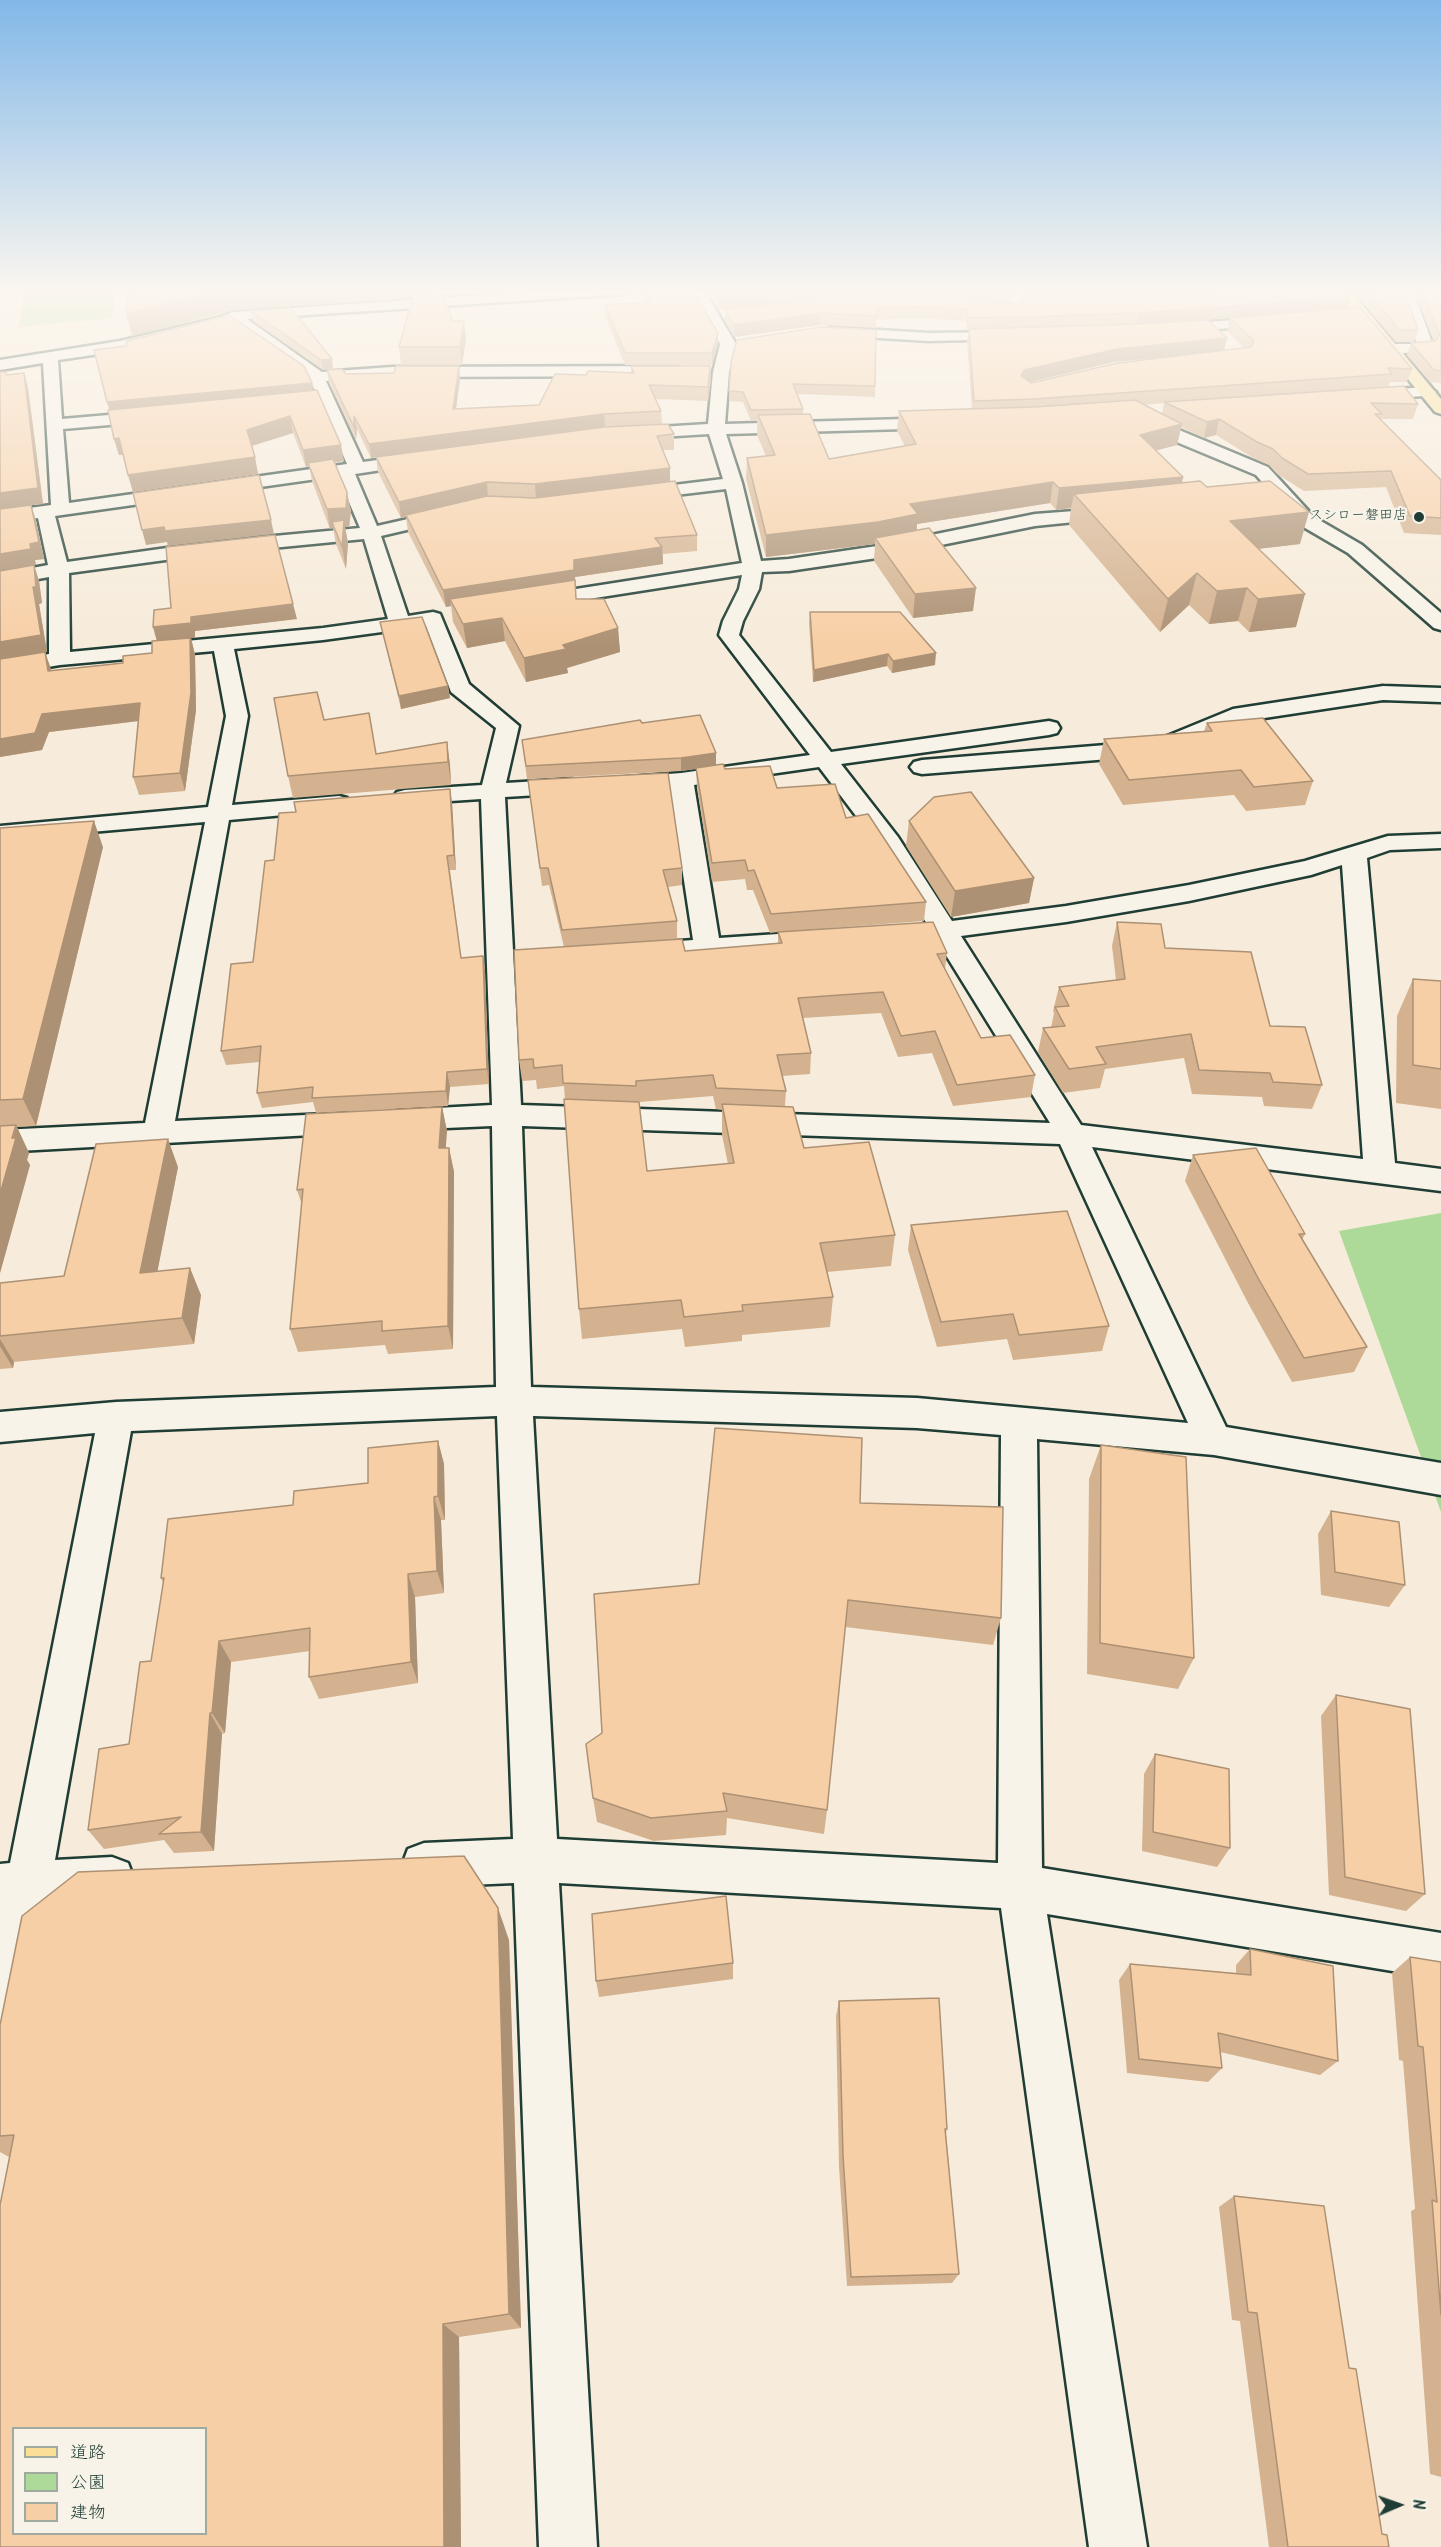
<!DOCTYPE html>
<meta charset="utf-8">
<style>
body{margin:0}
#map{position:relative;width:1441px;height:2547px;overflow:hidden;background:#f7ecdb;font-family:Kalam,"Klee One",sans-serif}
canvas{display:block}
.legend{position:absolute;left:12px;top:2427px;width:195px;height:108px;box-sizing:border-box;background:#f7f3e8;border:2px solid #a1aaa0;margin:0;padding:8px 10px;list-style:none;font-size:18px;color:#1f3d34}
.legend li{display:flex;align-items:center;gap:12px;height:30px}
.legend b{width:30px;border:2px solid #a1aaa0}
.north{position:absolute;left:1369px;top:2475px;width:60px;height:60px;-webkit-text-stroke:4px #f7f3e8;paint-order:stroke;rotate:88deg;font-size:16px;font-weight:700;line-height:24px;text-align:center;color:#1f3d34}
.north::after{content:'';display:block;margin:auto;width:21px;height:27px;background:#1f3d34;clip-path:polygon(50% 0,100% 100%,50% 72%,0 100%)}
</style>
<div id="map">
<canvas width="1441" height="2547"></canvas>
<ul class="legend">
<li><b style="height:8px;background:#fbdf96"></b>道路</li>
<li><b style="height:16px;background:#aeda99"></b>公園</li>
<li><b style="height:16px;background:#f7cfa6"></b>建物</li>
</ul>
<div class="north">N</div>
</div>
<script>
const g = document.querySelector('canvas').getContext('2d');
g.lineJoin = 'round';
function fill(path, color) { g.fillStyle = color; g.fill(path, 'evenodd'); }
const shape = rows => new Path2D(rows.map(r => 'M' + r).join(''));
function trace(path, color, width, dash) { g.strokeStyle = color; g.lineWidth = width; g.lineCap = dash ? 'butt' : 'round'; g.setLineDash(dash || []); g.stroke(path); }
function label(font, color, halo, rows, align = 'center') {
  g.font = font + ' Kalam,"Klee One",sans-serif'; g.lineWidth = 4.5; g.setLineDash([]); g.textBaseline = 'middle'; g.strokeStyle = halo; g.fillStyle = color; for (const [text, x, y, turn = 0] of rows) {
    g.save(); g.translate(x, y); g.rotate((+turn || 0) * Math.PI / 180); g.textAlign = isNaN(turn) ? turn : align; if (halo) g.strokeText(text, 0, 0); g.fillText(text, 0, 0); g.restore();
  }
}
fill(shape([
 [24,290,115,290,112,318,19,327],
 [1441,1213,1441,1512,1339,1231]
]), '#aeda99');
const minor = shape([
 [556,290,632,290,625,294,247,319,322,372,392,367,677,366,685,371,677,376,392,377,326,381,363,462,421,454,427,455,430,459,427,463,421,464,355,474,377,526,452,509,458,510,461,514,458,518,381,536,408,616,433,612,440,614,469,684,519,726,506,783,572,779,580,781,584,786,580,791,572,793,505,797,521,1105,1050,1123,936,939,918,938,914,932,918,926,927,924,878,845,819,767,694,785,719,938,822,931,831,933,835,939,831,945,640,960,631,958,627,952,631,946,640,944,693,940,670,788,624,790,616,788,612,783,616,778,681,773,810,755,719,635,723,621,739,589,742,575,531,608,524,606,521,602,524,598,531,596,742,563,726,489,633,500,627,499,624,495,627,491,633,490,723,479,709,434,627,439,619,434,627,429,708,424,713,372,720,344,688,290,703,290,707,295,736,344,729,372,725,424,941,418,949,423,941,428,726,434,742,483,761,561,789,559,877,546,1035,514,1114,508,1120,509,1123,513,1120,517,1114,518,1035,526,877,558,789,571,762,572,759,589,743,621,739,635,831,752,1049,721,1057,723,1060,728,1057,733,1049,735,841,764,898,837,952,921,1066,906,1189,885,1305,861,1388,836,1441,834,1441,848,1390,850,1367,858,1395,1163,1441,1169,1441,1191,1092,1147,1226,1427,1441,1463,1441,1495,1214,1455,1037,1439,1042,1868,1441,1933,1441,1979,1047,1914,1147,2547,1089,2547,1001,1908,559,1883,597,2547,539,2547,514,1883,424,1887,408,1881,402,1865,408,1849,424,1843,513,1839,497,1416,131,1431,55,1860,112,1857,128,1863,134,1879,128,1895,112,1901,47,1905,24,2037,17,2054,0,2061,0,1864,10,1863,95,1433,0,1442,0,1412,116,1402,496,1387,492,1126,400,1130,389,1127,385,1120,389,1113,400,1110,492,1105,481,799,405,804,397,802,393,797,397,792,405,790,482,785,496,728,451,692,426,626,323,640,234,649,248,716,232,805,339,796,347,798,351,803,347,808,339,810,229,820,175,1121,349,1113,360,1116,364,1123,360,1130,349,1133,0,1152,0,1130,145,1123,205,822,0,840,0,826,208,807,226,716,214,651,60,665,0,675,0,663,49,654,49,577,0,586,0,574,48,565,38,518,0,524,0,512,51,505,43,363,0,370,0,360,120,341,217,318,233,312,556,290],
 [232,322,308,375,347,464,69,503,63,429,155,421,163,416,155,411,62,419,58,360,120,351,232,322],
 [338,476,360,528,210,542,67,562,55,516,338,476],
 [364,539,388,619,323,628,70,652,69,573,210,554,364,539],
 [1342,865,1363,1159,1081,1125,961,936,1066,922,1189,901,1311,875,1342,865],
 [522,1126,1060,1144,1188,1423,917,1398,531,1387,522,1126],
 [533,1416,917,1428,1001,1435,998,1863,557,1839,533,1416],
 [1012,290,1026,290,1026,309,1034,347,1031,350,1021,350,1017,339,928,341,831,335,824,331,831,327,928,333,1016,332,1012,309,1012,290],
 [1399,290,1413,290,1434,348,1431,351,1390,354,1382,349,1390,344,1417,344,1399,290],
 [1274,317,1279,318,1281,321,1279,324,1170,333,1163,329,1170,325,1274,317],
 [1428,387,1436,392,1434,395,1364,401,1356,396,1364,391,1428,387],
 [1140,411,1179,430,1268,467,1314,517,1362,545,1441,613,1441,630,1434,628,1348,553,1300,525,1256,475,1167,438,1134,419,1132,416,1134,413,1140,411],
 [1383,686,1441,688,1441,702,1383,700,1238,722,1159,755,922,774,914,772,910,767,914,762,922,760,1155,741,1233,709,1383,686]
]);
const major = shape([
 [1335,290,1350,290,1441,399,1441,414,1435,412,1335,290]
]);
trace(minor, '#1f3d34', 5);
trace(major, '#1f3d34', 5);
fill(minor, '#f7f3e8');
fill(major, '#fbdf96');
fill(shape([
 [129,290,437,290,453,321,466,338,462,365,401,365,399,347,412,298,233,310,132,336],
 [637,290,692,290,718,344,712,365,625,365,605,316,605,305,645,302],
 [706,290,1345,290,1351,297,1348,308,1412,369,1407,382,1390,382,1388,387,1418,404,1413,419,1380,419,1380,420,1441,480,1441,535,1404,533,1386,487,1304,491,1277,474,1269,465,1253,458,1216,435,1204,438,1181,427,1177,445,1156,450,1183,477,1182,483,1207,487,1300,544,1258,549,1296,627,1249,632,1238,621,1209,624,1189,605,1160,632,1069,525,1071,508,1056,510,1050,503,917,524,917,530,973,611,913,618,874,561,875,544,766,557,746,479,747,458,766,456,757,435,757,421,751,421,743,402,729,401,731,362,875,386,875,397,797,394,803,409,803,414,829,459,905,446,897,431,899,411,972,409,967,342,969,330,967,330,966,321,915,318,876,320,876,328,820,325,734,337,725,321,725,309,1020,304,1023,292,1130,298,1206,296,1204,295,1128,297,1019,292,1013,295,1012,302,903,296,818,299,718,309],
 [1285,314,1230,318,1227,331,1244,348,1224,351,1181,321],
 [1191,354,1031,383,1030,382,1114,362],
 [1164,403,1162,414,1144,405],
 [1352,290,1404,290,1418,330,1414,342,1396,342],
 [1414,290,1441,290,1441,383,1430,382,1407,355,1411,343,1434,342],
 [251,311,332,359,333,369,323,370,253,321],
 [631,366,711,379,708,401,655,399,661,411,662,424,674,434,674,450,662,450,670,468,670,482,697,535,697,551,663,554,663,564,575,577,576,599,618,628,620,652,567,668,568,673,526,682,505,641,467,648,453,622,451,606,446,607,408,532,406,517,401,518,378,472,376,457,371,458,357,429,356,440,329,383,327,370,346,374,394,373,460,379,456,409,539,405,586,375,631,373],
 [0,372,6,372,7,375,24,373,28,388,43,504,31,505,36,521,44,559,35,560,36,565,34,565,39,581,42,603,39,604,47,652,45,652,51,671,123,663,152,653,157,641,153,627,297,619,195,631,195,638,191,638,195,655,196,710,185,791,139,795,133,777,139,721,49,732,42,750,0,757],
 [312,383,313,391,344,461,335,462,351,511,349,527,345,527,348,543,346,569,336,544,333,528,330,529,312,481,309,466,306,467,293,433,252,446,258,474,133,492,123,455,119,455,114,439,109,410],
 [810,612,935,665,892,673,887,666,813,682,809,623],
 [380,622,448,686,450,698,401,709],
 [324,720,376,754,447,742,450,765,451,785,293,798,288,776],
 [642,723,716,753,716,765,777,788,846,818,926,902,924,921,806,930,947,953,945,969,981,1038,1035,1075,1031,1097,953,1106,932,1053,898,1057,881,1013,803,1018,811,1053,810,1074,782,1076,786,1091,785,1106,804,1148,895,1235,891,1266,827,1272,833,1297,830,1327,742,1335,742,1341,685,1347,682,1329,582,1339,579,1309,564,1086,537,1089,536,1080,522,1081,519,1060,564,947,549,885,542,886,528,780,682,868,682,885,668,887,677,921,677,939,685,951,778,943,778,932,770,933,753,890,747,890,745,879,712,882,697,787,696,769,681,771,527,779,522,740],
 [713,1096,716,1109,722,1110,722,1135,728,1164,647,1171,639,1102],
 [1207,723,1313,781,1305,805,1246,811,1234,795,1123,805,1099,764,1104,739,1204,731],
 [452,803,456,870,450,870,461,958,483,956,485,971,489,1084,450,1087,448,1106,316,1113,313,1102,262,1108,257,1093,260,1062,226,1065,221,1051,253,962,274,860],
 [909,821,1034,878,1029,903,951,917,906,846],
 [0,828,103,847,36,1126,17,1127,29,1153,27,1160,30,1165,0,1273],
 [1117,922,1165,948,1270,1026,1322,1085,1312,1109,1264,1106,1262,1097,1192,1094,1184,1058,1105,1069,1100,1088,1063,1093,1038,1052,1043,1028,1051,1028,1054,1013,1053,1011,1059,987,1116,980,1112,946],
 [1413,979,1441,981,1441,1109,1396,1103,1397,1016],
 [442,1107,447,1131,445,1148,449,1148,454,1172,453,1349,388,1354,385,1345,298,1352,290,1329,302,1205,297,1190],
 [1193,1155,1305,1234,1302,1240,1367,1347,1354,1372,1292,1382,1248,1303,1185,1181],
 [178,1167,157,1271,201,1295,194,1344,14,1362,13,1368,0,1369,0,1283,64,1276],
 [911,1225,1109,1326,1102,1351,1013,1360,1007,1339,937,1347,908,1250],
 [438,1441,444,1464,445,1520,441,1520,444,1593,415,1597,418,1683,319,1699,309,1677,310,1651,231,1662,225,1733,222,1734,214,1851,174,1853,164,1840,104,1849,88,1830,129,1744,151,1661,163,1583,161,1578,293,1505,368,1483],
 [1101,1445,1194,1658,1178,1689,1087,1674,1089,1479],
 [860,1503,1001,1618,993,1645,845,1627,827,1810,824,1834,727,1818,726,1835,654,1841,597,1822,593,1798,602,1733,699,1584],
 [1331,1511,1405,1585,1389,1607,1321,1595,1318,1534],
 [1336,1695,1425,1894,1406,1911,1329,1895,1321,1716],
 [1155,1754,1230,1848,1217,1867,1142,1851,1144,1774],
 [509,1940,521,2328,459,2337,461,2547,0,2547,9,2157,0,2152,0,2025],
 [1250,1949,1338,2061,1320,2075,1220,2052,1222,2068,1208,2082,1127,2073,1119,1980,1130,1964,1236,1973,1236,1965],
 [1410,1957,1441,1962,1441,2477,1430,2474,1411,2211,1415,2209,1403,2061,1399,2060,1392,1973],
 [733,1963,733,1979,599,1997,596,1981],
 [839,2001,947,2129,946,2133,959,2274,952,2283,847,2286,839,2167,836,2016],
 [1234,2196,1349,2368,1382,2534,1389,2547,1269,2547,1240,2321,1232,2320,1219,2207]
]), '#d4b28f');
fill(shape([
 [221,290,437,290,438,296,233,310,132,336,126,314],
 [789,290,818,290,818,299,718,309,718,297],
 [1011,290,1019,290,1019,292,1013,295,1014,291],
 [1351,297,1348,309,1137,325,1139,313],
 [820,313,820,325,734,337,734,325],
 [464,321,466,338,462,365,460,347],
 [718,333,718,344,712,365,712,353],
 [1227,338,1224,351,1114,362,1022,384,1021,376,1024,370,1117,349],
 [332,359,333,369,323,370,321,360],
 [459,366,460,379,454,422,453,409],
 [710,366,711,379,708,401,708,387],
 [24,373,28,388,43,504,31,505,36,521,44,559,35,560,36,565,34,565,39,581,42,603,39,604,47,652,45,652,51,669,55,688,0,661,0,493],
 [312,383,314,393,110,412,107,402],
 [604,414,605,428,371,458,369,444],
 [290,416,293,433,251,446,247,430],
 [354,416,357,429,356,440,354,427],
 [1219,419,1216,435,1204,438,1207,422],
 [1182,424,1177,445,1136,456,1140,435],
 [119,438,124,454,119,455,114,439],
 [341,445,344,461,310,466,308,463,309,466,306,467,303,450],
 [255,457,258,474,133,492,128,475],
 [670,468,670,484,536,500,535,484],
 [1183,477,1179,498,1074,494,1071,508,1056,510,1059,488],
 [487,482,488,498,401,518,399,502],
 [1053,482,1050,503,917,524,916,536,875,538,875,544,766,557,766,535,910,504],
 [347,492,351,511,349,527,345,527,348,543,346,569,342,547,332,522,333,528,330,529,327,509],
 [1309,512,1300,544,1222,553,1230,521],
 [271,520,274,534,168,546,167,542,146,545,142,530,164,527],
 [662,547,663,564,575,577,576,587,450,599,451,606,446,607,443,590,574,560],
 [1197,573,1189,605,1160,632,1168,599],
 [976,588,973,611,913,618,915,594],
 [1247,588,1238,621,1209,624,1217,591],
 [1305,594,1296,627,1249,632,1258,599],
 [293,604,297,619,195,631,195,638,191,638,195,655,196,710,185,791,180,773,157,641,153,627,191,617],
 [502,618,505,641,467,648,463,624],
 [618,628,620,652,567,668,568,673,526,682,524,658],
 [936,653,935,665,892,673,893,661],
 [888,654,887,666,813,682,814,670],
 [448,686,450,698,401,709,399,696],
 [140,703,146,720,49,732,42,750,0,757,0,739,42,714],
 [447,742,450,765,451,785,448,762],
 [716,753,716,766,681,771,681,758],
 [450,789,452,803,456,870,454,855],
 [94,821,103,847,36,1126,23,1099],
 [1034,878,1029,903,951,917,955,891],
 [483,956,485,971,489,1084,487,1069],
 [447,1072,450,1087,448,1106,446,1091],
 [442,1107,447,1131,444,1172,439,1148],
 [16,1125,29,1153,27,1160,30,1165,0,1273,0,1194],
 [168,1139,178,1167,152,1299,140,1273],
 [449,1148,454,1172,453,1349,448,1326],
 [190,1268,201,1295,194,1344,182,1318],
 [0,1339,14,1362,13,1368,0,1346],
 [438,1441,444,1464,445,1520,438,1496],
 [434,1497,441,1520,444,1593,437,1571],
 [408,1574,415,1597,418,1683,411,1662],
 [219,1641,231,1662,225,1733,212,1713],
 [210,1713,222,1734,214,1851,201,1832],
 [498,1908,509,1940,521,2328,509,2314],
 [443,2324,459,2337,461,2547,444,2547]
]), '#ad9174');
const building = shape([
 [129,290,221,290,126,314,129,290],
 [644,290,692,290,718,333,712,353,625,353,605,305,652,302,644,290],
 [713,290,789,290,718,297,713,290],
 [1214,290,1345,290,1351,297,1139,313,1027,317,968,318,967,309,916,307,877,308,876,316,820,313,734,325,725,309,819,300,904,297,1020,304,1030,298,1023,292,1130,298,1206,296,1214,290],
 [1365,290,1404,290,1418,330,1400,330,1365,290],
 [1422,290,1441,290,1441,371,1434,370,1411,343,1435,341,1440,335,1422,290],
 [441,292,453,321,464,321,460,347,399,347,414,293,441,292],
 [1360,307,1412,369,1388,368,1392,374,1034,399,974,401,969,329,1140,324,1208,320,1227,338,1117,349,1024,370,1021,376,1031,383,1118,363,1251,347,1254,341,1230,318,1360,307],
 [291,308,332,359,321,360,251,311,291,308],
 [229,315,304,366,312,383,107,402,94,350,126,346,127,341,229,315],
 [821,327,876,330,875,386,793,384,803,409,751,410,743,392,729,391,731,362,737,340,821,327],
 [396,366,459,366,453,409,539,405,555,374,586,375,588,371,634,373,631,366,710,366,708,387,649,385,661,411,604,414,369,444,354,416,354,427,327,370,342,369,346,374,394,373,396,366],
 [0,372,6,372,6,375,24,373,38,488,0,493,0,372],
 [1404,386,1418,404,1371,403,1382,414,1375,414,1441,480,1441,518,1410,516,1391,471,1308,474,1282,458,1273,449,1257,442,1219,419,1207,422,1164,402,1404,386],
 [317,390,341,445,303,450,290,416,247,430,255,457,128,475,119,438,114,439,108,410,317,390],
 [1135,400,1182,424,1140,435,1183,477,1059,488,1053,482,910,504,918,514,878,522,766,535,747,458,775,455,758,415,810,414,829,459,916,444,899,411,1035,407,1135,400],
 [668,424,674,434,657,436,670,468,535,484,487,482,399,502,376,457,604,427,668,424],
 [333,459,347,492,346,508,327,509,308,463,333,459],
 [259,475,271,520,165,531,164,527,142,530,133,493,259,475],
 [675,481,697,535,655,538,662,547,574,560,574,570,443,590,406,515,487,496,535,498,675,481],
 [1200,481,1207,487,1270,481,1309,512,1230,521,1305,594,1258,599,1247,588,1217,591,1197,573,1168,599,1074,494,1200,481],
 [31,505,39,542,30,544,31,549,0,554,0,509,31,505],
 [344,520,342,547,332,522,344,520],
 [929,528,976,588,915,594,875,538,929,528],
 [275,535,293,604,191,617,191,623,153,627,154,610,171,608,166,547,275,535],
 [34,565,36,587,33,587,41,635,0,642,0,571,34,565],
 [575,580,576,599,604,599,618,628,563,645,566,649,524,658,502,618,463,624,450,599,575,580],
 [810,612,900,612,936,653,893,661,888,654,814,670,810,612],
 [422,617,448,686,399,696,380,622,422,617],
 [190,638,191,693,180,773,133,777,140,703,42,714,35,733,0,739,0,659,45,652,48,671,123,663,123,656,152,653,152,641,190,638],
 [317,692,324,720,369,713,376,754,447,742,448,762,288,776,274,698,317,692],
 [700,715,716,753,681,758,526,766,522,740,640,720,642,723,700,715],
 [1263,718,1313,781,1254,787,1241,770,1129,780,1104,739,1212,731,1207,723,1263,718],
 [723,764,725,769,770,766,777,788,835,784,846,818,868,814,926,902,771,914,754,870,748,871,745,860,712,863,696,768,723,764],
 [668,773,682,868,663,870,677,921,562,930,548,868,540,868,528,780,668,773],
 [450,789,454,855,447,856,461,958,483,956,487,1069,447,1072,446,1091,312,1098,313,1087,257,1093,261,1046,221,1051,231,964,253,962,265,861,274,860,279,813,296,812,294,802,450,789],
 [971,792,1034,878,955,891,909,821,934,797,971,792],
 [94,821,23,1099,0,1100,0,828,94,821],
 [933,922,947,953,937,954,981,1038,1010,1035,1035,1075,957,1085,935,1031,901,1036,883,992,798,998,811,1053,777,1055,786,1091,716,1088,713,1075,636,1081,636,1086,563,1083,562,1065,534,1068,533,1059,519,1060,514,950,682,939,685,951,782,943,778,932,933,922],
 [1117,922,1161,924,1165,948,1251,952,1270,1026,1305,1027,1322,1085,1273,1082,1270,1073,1199,1070,1191,1034,1096,1047,1106,1064,1069,1069,1043,1028,1065,1026,1055,1007,1069,1006,1059,987,1125,979,1117,922],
 [1413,979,1441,981,1441,1069,1413,1065,1413,979],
 [564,1099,639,1102,647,1171,734,1163,722,1104,793,1107,804,1148,869,1142,895,1235,820,1243,833,1297,742,1305,743,1311,684,1317,681,1300,579,1309,564,1099],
 [442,1107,439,1148,449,1148,448,1326,382,1331,382,1321,290,1329,303,1189,297,1190,306,1114,442,1107],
 [16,1125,12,1138,16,1138,0,1194,0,1126,16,1125],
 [168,1139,140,1273,190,1268,182,1318,0,1336,0,1283,64,1276,96,1144,168,1139],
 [1256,1148,1305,1234,1299,1234,1367,1347,1304,1358,1258,1278,1193,1155,1256,1148],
 [1067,1211,1109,1326,1019,1335,1013,1314,941,1322,911,1225,1067,1211],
 [715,1428,862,1438,860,1503,1003,1507,1001,1618,848,1600,827,1810,723,1793,727,1811,651,1818,593,1798,586,1744,602,1733,594,1594,699,1584,715,1428],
 [438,1441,438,1496,434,1497,437,1571,408,1574,411,1662,309,1677,310,1628,219,1641,212,1713,210,1713,201,1832,159,1834,181,1817,88,1830,99,1749,129,1744,140,1662,151,1661,164,1578,161,1578,168,1519,293,1505,294,1491,368,1483,368,1448,438,1441],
 [1101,1445,1186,1457,1194,1658,1100,1643,1101,1445],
 [1331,1511,1399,1522,1405,1585,1335,1572,1331,1511],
 [1336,1695,1410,1709,1425,1894,1345,1877,1336,1695],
 [1155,1754,1229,1769,1230,1848,1153,1832,1155,1754],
 [464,1856,498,1908,509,2314,443,2324,444,2547,0,2547,0,2205,14,2135,0,2136,0,2025,22,1916,78,1872,464,1856],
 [14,2428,206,2428,206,2534,14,2534,14,2428],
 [726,1896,733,1963,596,1981,592,1914,726,1896],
 [1250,1949,1333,1966,1338,2061,1218,2033,1222,2068,1139,2059,1130,1964,1251,1975,1250,1949],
 [1410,1957,1441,1962,1441,2315,1432,2200,1437,2202,1423,2047,1418,2046,1410,1957],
 [939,1998,947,2129,945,2129,959,2274,851,2277,843,2156,839,2001,939,1998],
 [1234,2196,1324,2206,1349,2368,1356,2369,1382,2534,1387,2535,1389,2547,1288,2547,1257,2313,1248,2312,1234,2196]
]);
fill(building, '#f7cfa6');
trace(building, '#ad9174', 1.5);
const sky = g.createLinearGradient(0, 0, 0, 647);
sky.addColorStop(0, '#82b8e8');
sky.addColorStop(0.45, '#fbf6ef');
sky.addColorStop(1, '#fbf6ef00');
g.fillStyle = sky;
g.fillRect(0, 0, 1441, 647);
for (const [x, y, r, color] of [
 [1419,517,6,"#1f3d34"]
]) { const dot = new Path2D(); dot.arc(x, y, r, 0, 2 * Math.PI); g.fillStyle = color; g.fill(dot); trace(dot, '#f7f3e8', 2); }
label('14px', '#1f3d34', '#f7f3e8', [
 ["スシロー磐田店",1407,517]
], 'right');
</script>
